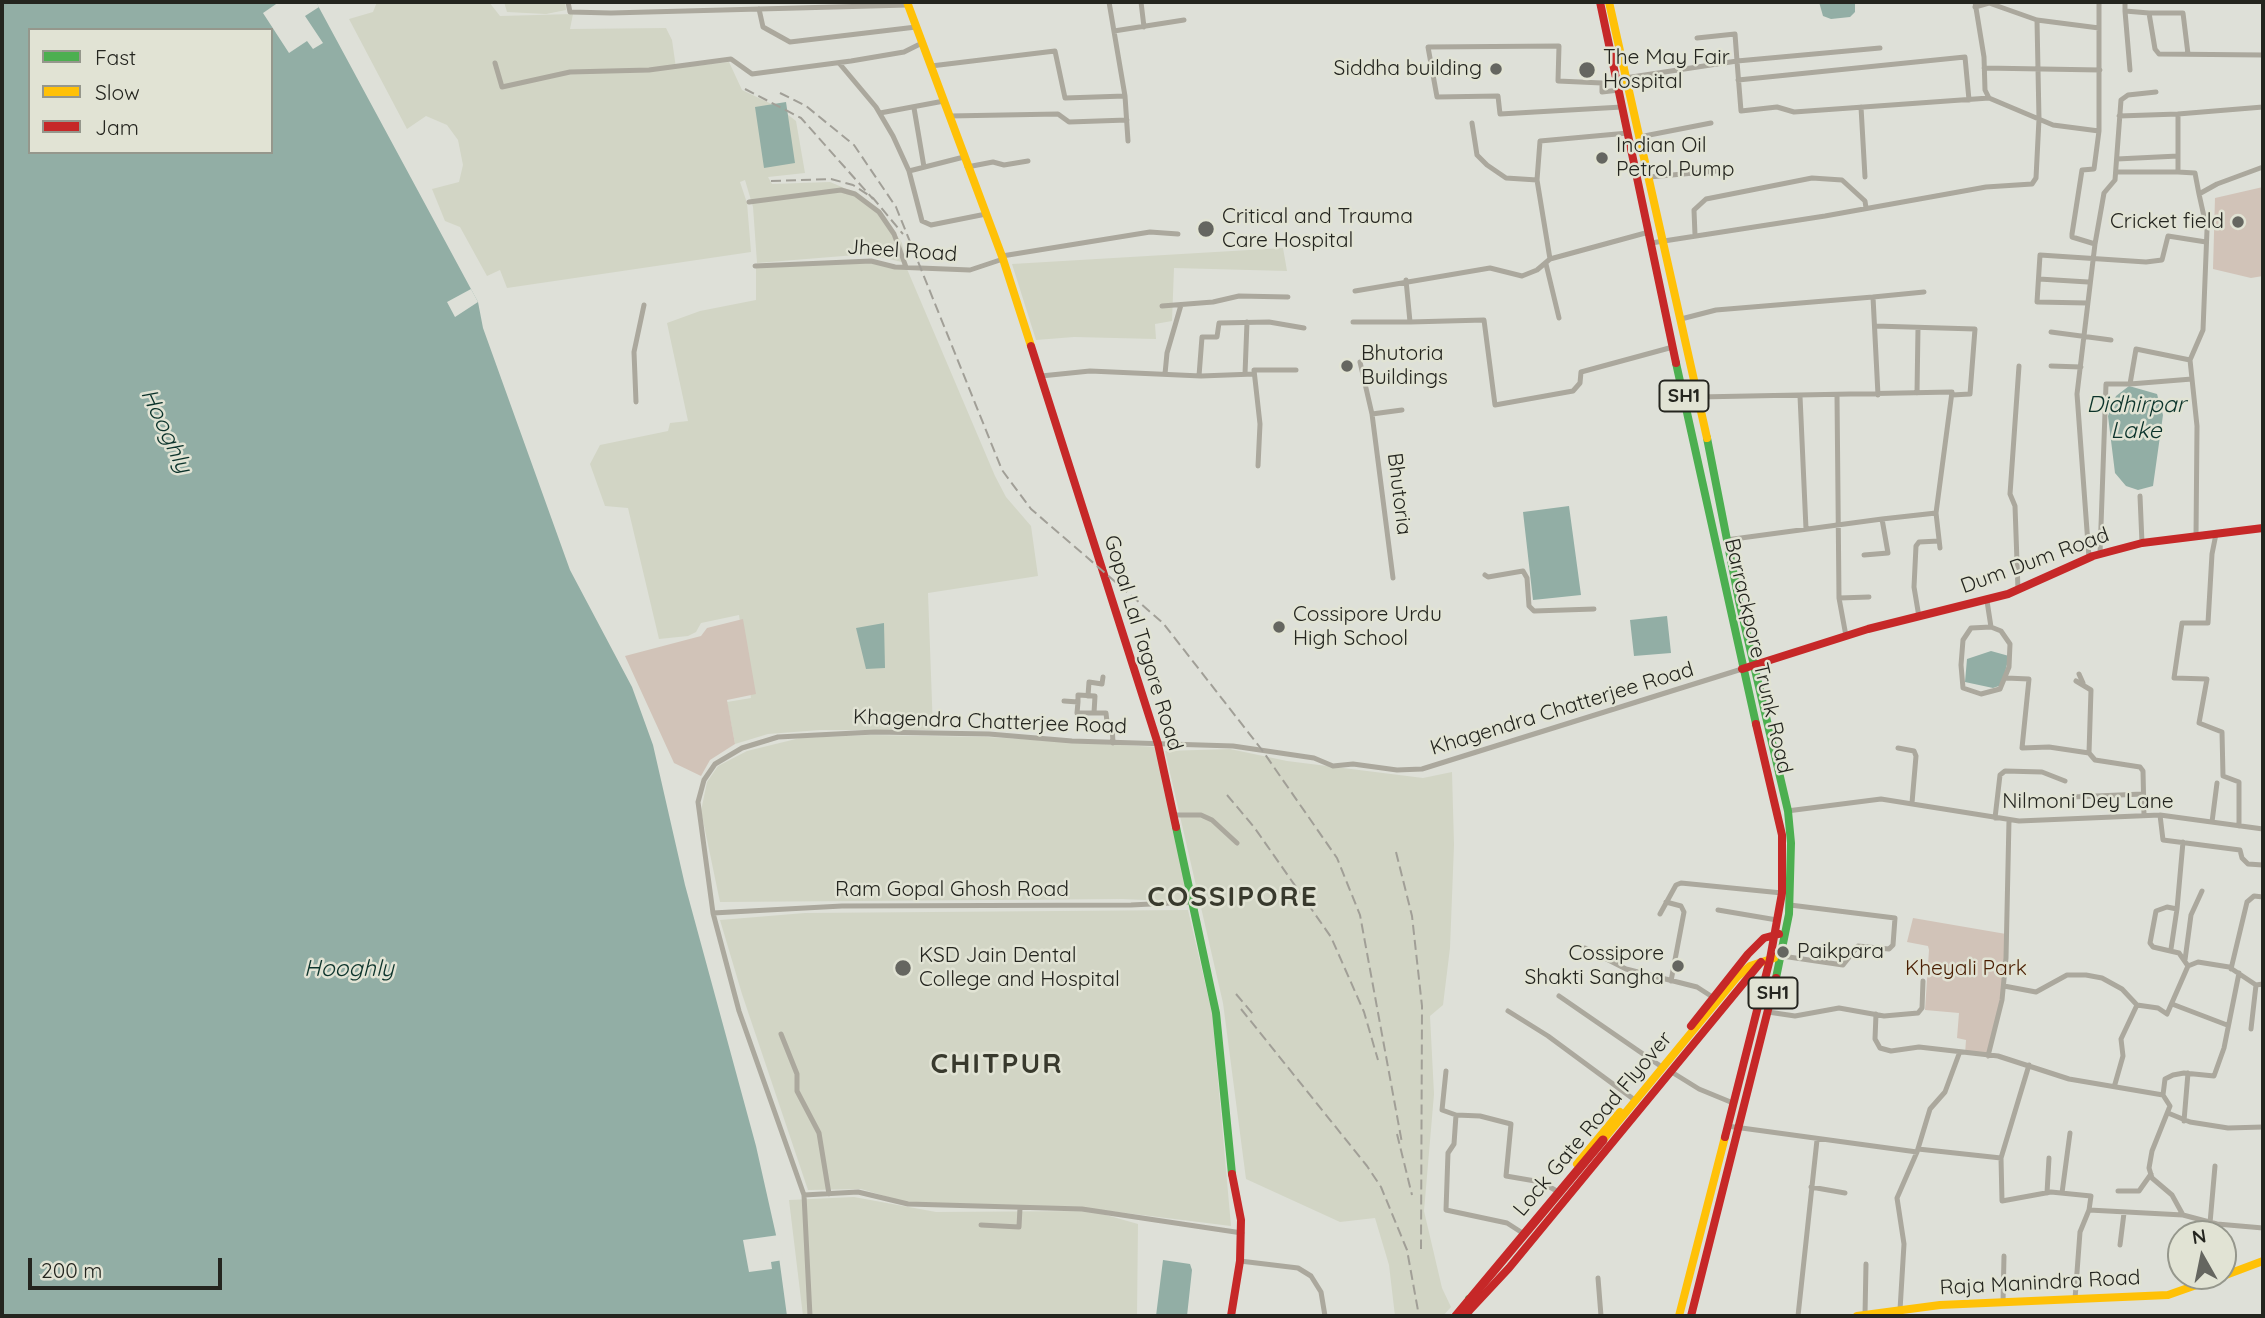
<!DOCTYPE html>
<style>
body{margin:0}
#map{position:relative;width:2265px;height:1318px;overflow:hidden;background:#dee0d8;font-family:Quicksand,sans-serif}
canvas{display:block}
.frame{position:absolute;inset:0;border:4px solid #24251f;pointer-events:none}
.legend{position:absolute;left:28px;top:28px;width:245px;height:126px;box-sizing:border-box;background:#e1e3d4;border:2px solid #95978c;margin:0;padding:9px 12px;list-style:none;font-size:21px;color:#24251f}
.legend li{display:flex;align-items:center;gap:14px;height:35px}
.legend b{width:35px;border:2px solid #95978c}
.north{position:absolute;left:2167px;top:1220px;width:70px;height:70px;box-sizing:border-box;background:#e1e3d4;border:2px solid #95978c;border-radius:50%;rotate:351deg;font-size:19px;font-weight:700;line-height:28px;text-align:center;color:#24251f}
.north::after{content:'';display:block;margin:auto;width:24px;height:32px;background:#656660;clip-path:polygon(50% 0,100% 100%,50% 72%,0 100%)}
.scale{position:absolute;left:28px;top:1258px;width:194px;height:32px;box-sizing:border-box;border:4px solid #24251f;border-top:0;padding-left:9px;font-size:21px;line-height:24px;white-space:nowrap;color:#24251f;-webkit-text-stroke:5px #e1e3d4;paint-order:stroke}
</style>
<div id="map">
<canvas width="2265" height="1318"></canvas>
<div class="frame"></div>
<ul class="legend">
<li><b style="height:9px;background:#4caf50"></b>Fast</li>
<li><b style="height:9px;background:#ffc107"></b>Slow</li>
<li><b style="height:9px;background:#c62828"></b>Jam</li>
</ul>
<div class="north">N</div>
<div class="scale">200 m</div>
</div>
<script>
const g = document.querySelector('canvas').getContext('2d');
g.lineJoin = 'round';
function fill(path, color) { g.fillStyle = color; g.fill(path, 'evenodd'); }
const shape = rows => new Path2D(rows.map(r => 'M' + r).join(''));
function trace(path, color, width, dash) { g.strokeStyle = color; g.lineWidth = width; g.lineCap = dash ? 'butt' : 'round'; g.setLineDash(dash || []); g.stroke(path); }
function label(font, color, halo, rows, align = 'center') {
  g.font = font + ' Quicksand,sans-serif'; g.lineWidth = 5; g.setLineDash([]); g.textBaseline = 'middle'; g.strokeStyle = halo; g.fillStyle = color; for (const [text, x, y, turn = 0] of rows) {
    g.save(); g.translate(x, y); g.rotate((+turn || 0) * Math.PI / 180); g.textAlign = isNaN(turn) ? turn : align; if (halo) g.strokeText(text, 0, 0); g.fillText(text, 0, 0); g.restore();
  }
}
fill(shape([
 [377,2,489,2,500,16,573,14,570,29,666,28,672,40,676,68,729,62,742,90,778,107,796,121,805,173,768,177,772,184,830,182,856,193,885,218,902,243,906,263,868,254,757,263,753,207,745,180,740,182,747,203,751,252,507,288,500,270,487,276,460,227,445,221,432,189,459,182,463,165,458,140,447,125,426,116,407,129,349,19,373,12],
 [504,2,565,2,566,10,546,14,507,12],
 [1283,248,1287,271,1174,268,1172,321,1155,324,1156,339,1074,337,1036,340,1012,264],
 [870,259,907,269,995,476,1006,497,1031,526,1038,576,928,593,933,730,820,730,768,734,735,744,727,702,751,698,739,615,701,623,696,632,688,636,659,639,628,508,605,506,590,464,600,445,668,431,670,423,688,421,667,323,700,311,756,300,756,267],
 [870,735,987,737,1156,747,1191,902,1122,899,720,902,701,811,707,782,718,766,747,751,800,738],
 [1230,749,1287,761,1423,778,1452,772,1454,845,1450,948,1443,1005,1430,1016,1434,1094,1424,1211,1442,1288,1451,1307,1443,1316,1395,1316,1389,1265,1375,1218,1340,1222,1246,1179,1223,1003,1165,751],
 [1188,910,1212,1013,1231,1226,1077,1207,905,1202,861,1189,808,1190,742,994,720,920,805,913],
 [854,1197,936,1212,1092,1211,1138,1224,1137,1316,803,1316,789,1200]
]), '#d2d5c5');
fill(shape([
 [2263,187,2263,276,2251,278,2213,269,2215,198],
 [743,619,756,694,727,700,735,744,710,760,701,776,674,763,625,656,701,636,707,628],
 [1913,918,2006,934,2002,1000,1988,1056,1965,1054,1966,1040,1957,1038,1959,1013,1925,1010,1929,950,1928,946,1907,942]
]), '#d1c3b8');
fill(shape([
 [2,2,316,2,478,302,483,328,570,570,632,687,653,745,685,885,756,1146,776,1235,787,1316,2,1316],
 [30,30,271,30,271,152,30,152],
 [1819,2,1855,2,1855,12,1850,17,1831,19,1823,16],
 [786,102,795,163,764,168,755,107],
 [2129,386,2157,394,2163,415,2153,486,2138,490,2126,486,2115,473,2108,416,2116,396],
 [1569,506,1581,595,1533,600,1523,512],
 [1667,616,1671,653,1634,656,1630,620],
 [884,623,885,668,866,669,856,628],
 [1991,651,2009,656,2002,685,1993,688,1965,682,1967,659],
 [1163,1260,1190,1264,1192,1270,1187,1316,1156,1316]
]), '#92aea5');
fill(shape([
 [279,2,316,2,319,7,305,16,323,43,313,49,307,41,289,53,263,13],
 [471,289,478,302,455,317,447,302],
 [779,1235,783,1260,771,1262,772,1269,749,1272,743,1240]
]), '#dee0d8');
trace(shape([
 [568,2,570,12,611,13,908,5],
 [1109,2,1125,96,1128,141],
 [1141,2,1144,27],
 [1975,2,1984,57,1985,90,1989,98,2053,125,2099,131],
 [2125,2,2125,11,2149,13,2155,49,2159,54,2263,55],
 [1975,7,1989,3,2037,20,2099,28],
 [759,9,763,27,790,42,916,27],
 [2125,11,2130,70],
 [2149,13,2183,13,2188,54],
 [1114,31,1184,20],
 [1697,38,1735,34,1737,61,1880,48],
 [495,63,502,87,570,72,649,70,731,59,752,74,851,61,904,52,922,43],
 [839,63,876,107,893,136,909,171,922,221,931,225,986,214],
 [931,66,1055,51,1065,98,1125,96],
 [1984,68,2100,70],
 [1625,78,1737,61,1741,111,1777,107,1794,112,1989,98],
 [1738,80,1965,57,1969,100],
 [1619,90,1602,92,1602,83,1558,81,1559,46,1428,47,1437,97,1498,96,1500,114,1622,107],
 [1861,107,1865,177],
 [914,108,924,167],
 [880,113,944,101],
 [949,116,1058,114,1069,122,1127,120],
 [2119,116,2178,114],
 [1472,123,1477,155,1487,165,1506,178,1537,180,1550,259,1649,232],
 [1639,137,1711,123],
 [2117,159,2178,156],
 [967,167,993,162,1004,165,1028,161],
 [909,171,964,157],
 [2116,172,2178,172,2178,114,2263,107],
 [2178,172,2195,173,2199,194],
 [1649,177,1717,171],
 [1537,180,1540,141,1628,133],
 [749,202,841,190,855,194,879,212,894,234,906,267],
 [1695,235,1694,210,1706,199,1812,178,1842,180,1865,201,1866,208],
 [1651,243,1825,216,1986,187,2032,184,2036,178,2039,119,2037,20],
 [2095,244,2104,193,2115,180,2121,100,2128,95,2156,92],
 [1002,256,1150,232,1178,234],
 [1546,264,1559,318],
 [755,266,871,261,895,267,970,270,1003,259],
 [2039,279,2088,282],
 [1406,280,1410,322,1484,320,1495,405,1573,391,1580,383,1581,372,1673,347],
 [1355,291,1490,268,1522,276,1537,270,1550,259],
 [1873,297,1924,292],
 [2087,303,2037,302,2040,255,2146,262,2162,260,2168,236,2206,242],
 [1162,306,1213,302,1239,296,1288,297],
 [1681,319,1716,310,1873,297,1878,395],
 [1353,322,1410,322],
 [1875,326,1975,329,1970,394,1952,395],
 [2051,332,2111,340],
 [2190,360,2136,349,2130,384,2192,379],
 [1360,362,1372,414],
 [2051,366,2081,367],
 [1165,374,1167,353,1181,305],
 [1245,374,1247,322],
 [1041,376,1090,371,1201,376,1254,374],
 [1199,376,1202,337,1217,337,1219,323,1269,322,1304,328],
 [1917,393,1918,328],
 [1837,395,1839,598,1846,636],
 [1800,396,1806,529],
 [1698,397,1952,392,1936,513,1882,519,1888,553,1864,555],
 [636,402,634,352,644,305],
 [1258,466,1260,424,1254,370,1296,370],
 [2140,496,2142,543],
 [1936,513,1940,548],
 [2216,534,2212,554,2208,623,2182,623,2174,678,2207,679,2199,723,2222,732,2223,776,2239,782,2239,826],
 [2196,537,2197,426,2190,360,2203,330,2207,230,2199,194,2217,184,2263,167],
 [1726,540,1882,519],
 [2100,554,2106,384,2130,384],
 [2089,558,2077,394,2095,244,2072,237,2072,234,2082,170,2094,169,2099,131,2099,2],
 [1485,575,1488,577,1523,571,1527,578,1529,606,1534,611,1594,609],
 [1393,578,1372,414,1402,410],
 [2018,590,2015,506,2010,494,2019,366],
 [1839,598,1869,597],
 [1987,601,1991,627,1971,628,1963,640,1961,665,1963,688,1981,694,2000,689,2009,667,2010,644,2001,631,1991,627],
 [1919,617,1914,587,1916,546,1919,542,1939,541],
 [2079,674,2083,683],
 [2006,678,2029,679,2022,748,2049,747,2089,753,2095,760,2140,767,2143,771,2144,815],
 [2076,681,2091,690,2089,753],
 [1088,696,1089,682,1102,684,1103,677],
 [1064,701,1078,702,1077,713,1106,713,1107,722,1112,725,1113,743],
 [1078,702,1078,695,1095,696,1094,713],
 [1898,748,1914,751,1916,756,1912,803],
 [2072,797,2143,794],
 [1787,811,1881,799,2019,821,2160,815,2263,829],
 [1173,815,1201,815,1212,820,1237,843],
 [2160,815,2163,840,2240,850,2242,858,2248,864,2263,865],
 [1995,818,2000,775,2005,771,2042,772,2065,781],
 [2212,822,2217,783],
 [2183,842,2177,909,2167,907,2156,911,2150,943,2153,947,2179,953,2188,966],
 [1666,902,1681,906,1684,912,1671,981],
 [1718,910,1777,920],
 [713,913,842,906,1131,905,1191,902],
 [1660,914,1676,885,1681,883,1782,893],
 [1585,948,1626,969,1697,987,1714,998],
 [2171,949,2177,909],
 [1782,956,1843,965,1858,946,1889,949,1893,945,1895,918,1790,905],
 [2185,960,2191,915,2202,891],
 [2231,969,2247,902,2254,896,2263,897],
 [2004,986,2036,992,2067,975,2086,975,2102,978,2122,989,2137,1005],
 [1559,996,1659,1065],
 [2172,1004,2227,1025],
 [1508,1011,1548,1036,1632,1098],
 [1768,1012,1795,1016,1839,1008,1884,1016,1918,1013,1922,1008,1923,981],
 [1876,1014,1875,1039,1880,1048,1891,1051,1919,1047,1998,1056,2069,1079,2163,1095,2170,1106,2152,1151,2149,1168,2152,1178,2172,1195,2183,1215,2217,1224,2263,1228],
 [2251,1029,2256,985],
 [781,1034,797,1074,797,1091,819,1133,829,1194],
 [1988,1056,2002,1000,2006,958,2009,820],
 [1446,1071,1442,1110,1456,1115],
 [1670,1071,1699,1089,1733,1103],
 [2115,1084,2123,1056,2121,1039,2137,1005,2158,1008,2167,1014,2188,966,2198,962,2229,967,2256,985,2263,984],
 [2163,1095,2165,1079,2173,1075,2184,1073,2214,1076,2224,1048,2239,973],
 [2168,1113,2190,1122,2228,1128,2263,1127],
 [2184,1121,2188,1073],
 [1727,1126,1917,1152],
 [1918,1149,2001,1158,2002,1201,2051,1192,2091,1196,2089,1210,2183,1215],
 [2001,1158,2029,1065],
 [1811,1187,1845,1193],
 [2118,1191,2139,1191,2151,1174],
 [2047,1193,2049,1158],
 [2062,1193,2070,1133],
 [804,1195,858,1192,908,1204,1082,1209,1242,1233],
 [2210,1223,2215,1166],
 [981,1225,1019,1227,1020,1208],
 [1521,1232,1507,1223,1446,1210,1448,1153,1454,1144,1456,1115,1480,1116,1511,1124,1506,1176,1541,1182,1555,1190],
 [2120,1245,2124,1213],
 [1240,1261,1298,1268,1311,1276,1321,1292,1325,1316],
 [1598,1278,1601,1316],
 [2075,1299,2080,1232,2089,1210],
 [2003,1303,2004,1256],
 [1900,1310,1904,1244,1897,1198,1917,1152,1930,1109,1945,1092,1959,1054],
 [1865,1315,1866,1264],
 [810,1316,804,1195,739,1011,713,913,698,802,704,780,715,764,742,748,778,737,875,732,989,734,1072,741,1233,746,1314,758,1333,766,1353,764,1397,770,1422,769,1742,669],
 [1798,1316,1817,1140]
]), '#aba89d', 5);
trace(shape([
 [1676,363,1756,724],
 [1707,438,1739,601,1788,811,1791,843,1789,914,1776,978],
 [1176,827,1216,1013,1232,1174],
 [1468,1316,1469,1299]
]), '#4caf50', 8);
trace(shape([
 [907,2,1003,259,1031,346],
 [1609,2,1707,438],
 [1603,1140,1737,977,1750,966,1774,958],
 [1577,1164,1620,1112],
 [2223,1276,2263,1261],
 [1679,1316,1725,1137],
 [1857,1316,1940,1305,2168,1295,2222,1276]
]), '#ffc107', 8);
trace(shape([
 [1600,2,1676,363],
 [1031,346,1158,744,1176,827],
 [1742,669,1868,629,2008,594,2093,556,2142,543,2263,528],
 [1691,1026,1748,954,1764,938,1779,934],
 [1725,1137,1770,959,1782,893,1782,835,1756,724],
 [1467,1313,1509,1268,1761,962],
 [1231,1316,1240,1261,1241,1220,1232,1174],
 [1691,1316,1776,978]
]), '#c62828', 8);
trace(shape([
 [745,89,801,118,873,199],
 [780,93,806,106,854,145,896,207,1002,470,1031,509,1163,623,1262,750,1337,858,1360,915,1402,1143],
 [771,181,831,179,853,185,873,198,903,234],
 [1227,795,1254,827,1331,937,1364,1012,1378,1060],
 [1396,852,1412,916,1422,1006,1421,1249],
 [1236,994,1253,1014],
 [1241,1009,1367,1166,1381,1187,1407,1250,1419,1316],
 [1397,1134,1412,1195]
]), '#a19f97', 2, [10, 5]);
trace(shape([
 [1456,1316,1603,1140]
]), '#c62828', 9);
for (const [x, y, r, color] of [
 [1496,69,7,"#656660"],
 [1587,70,9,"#656660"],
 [1602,158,7,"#656660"],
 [2238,222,7,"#656660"],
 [1206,229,9,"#656660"],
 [1347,366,7,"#656660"],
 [1279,627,7,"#656660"],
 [1783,952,7,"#656660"],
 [1678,966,7,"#656660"],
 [903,968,9,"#656660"]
]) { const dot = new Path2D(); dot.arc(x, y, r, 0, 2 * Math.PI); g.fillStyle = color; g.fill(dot); trace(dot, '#e1e3d4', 2.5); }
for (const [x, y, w] of [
 [1684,396,49],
 [1773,993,49]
]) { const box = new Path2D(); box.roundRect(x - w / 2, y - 15.5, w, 31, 5); g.fillStyle = '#e1e3d4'; g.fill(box); trace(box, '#24251f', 2); }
label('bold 19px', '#24251f', null, [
 ["SH1",1684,396],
 ["SH1",1773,993]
]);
label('21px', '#24251f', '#e1e3d4', [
 ["The May Fair",1603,58],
 ["Hospital",1603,82],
 ["Siddha building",1482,69,"right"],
 ["Indian Oil",1616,146],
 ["Petrol Pump",1616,170],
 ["Critical and Trauma",1222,217],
 ["Care Hospital",1222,241],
 ["Cricket field",2224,222,"right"],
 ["Bhutoria",1361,354],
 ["Buildings",1361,378],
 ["Cossipore Urdu",1293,615],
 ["High School",1293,639],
 ["Paikpara",1797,952],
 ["Cossipore",1664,954,"right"],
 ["Shakti Sangha",1664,978,"right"],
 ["KSD Jain Dental",919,956],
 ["College and Hospital",919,980]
], 'left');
label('21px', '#24251f', '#e1e3d4', [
 ["Jheel Road",902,251,4],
 ["Bhutoria",1399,494,83],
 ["Dum Dum Road",2035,561,-20],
 ["Gopal Lal Tagore Road",1143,643,73],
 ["Barrackpore Trunk Road",1758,656,77],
 ["Khagendra Chatterjee Road",1562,709,-17],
 ["Khagendra Chatterjee Road",990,722,2],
 ["Nilmoni Dey Lane",2088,802],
 ["Ram Gopal Ghosh Road",952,890],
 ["Lock Gate Road Flyover",1593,1124,-50],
 ["Raja Manindra Road",2040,1283,-3]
]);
label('21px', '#4a1e02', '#e1e3d4', [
 ["Kheyali Park",1966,969]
]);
label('italic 23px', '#0b332b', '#e1e3d4', [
 ["Didhirpar",2136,405],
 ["Lake",2136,431],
 ["Hooghly",166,431,65],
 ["Hooghly",349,969]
]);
g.letterSpacing = '2px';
label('bold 28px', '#38392d', '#e1e3d4', [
 ["COSSIPORE",1233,898],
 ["CHITPUR",997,1065]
]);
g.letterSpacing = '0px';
</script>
